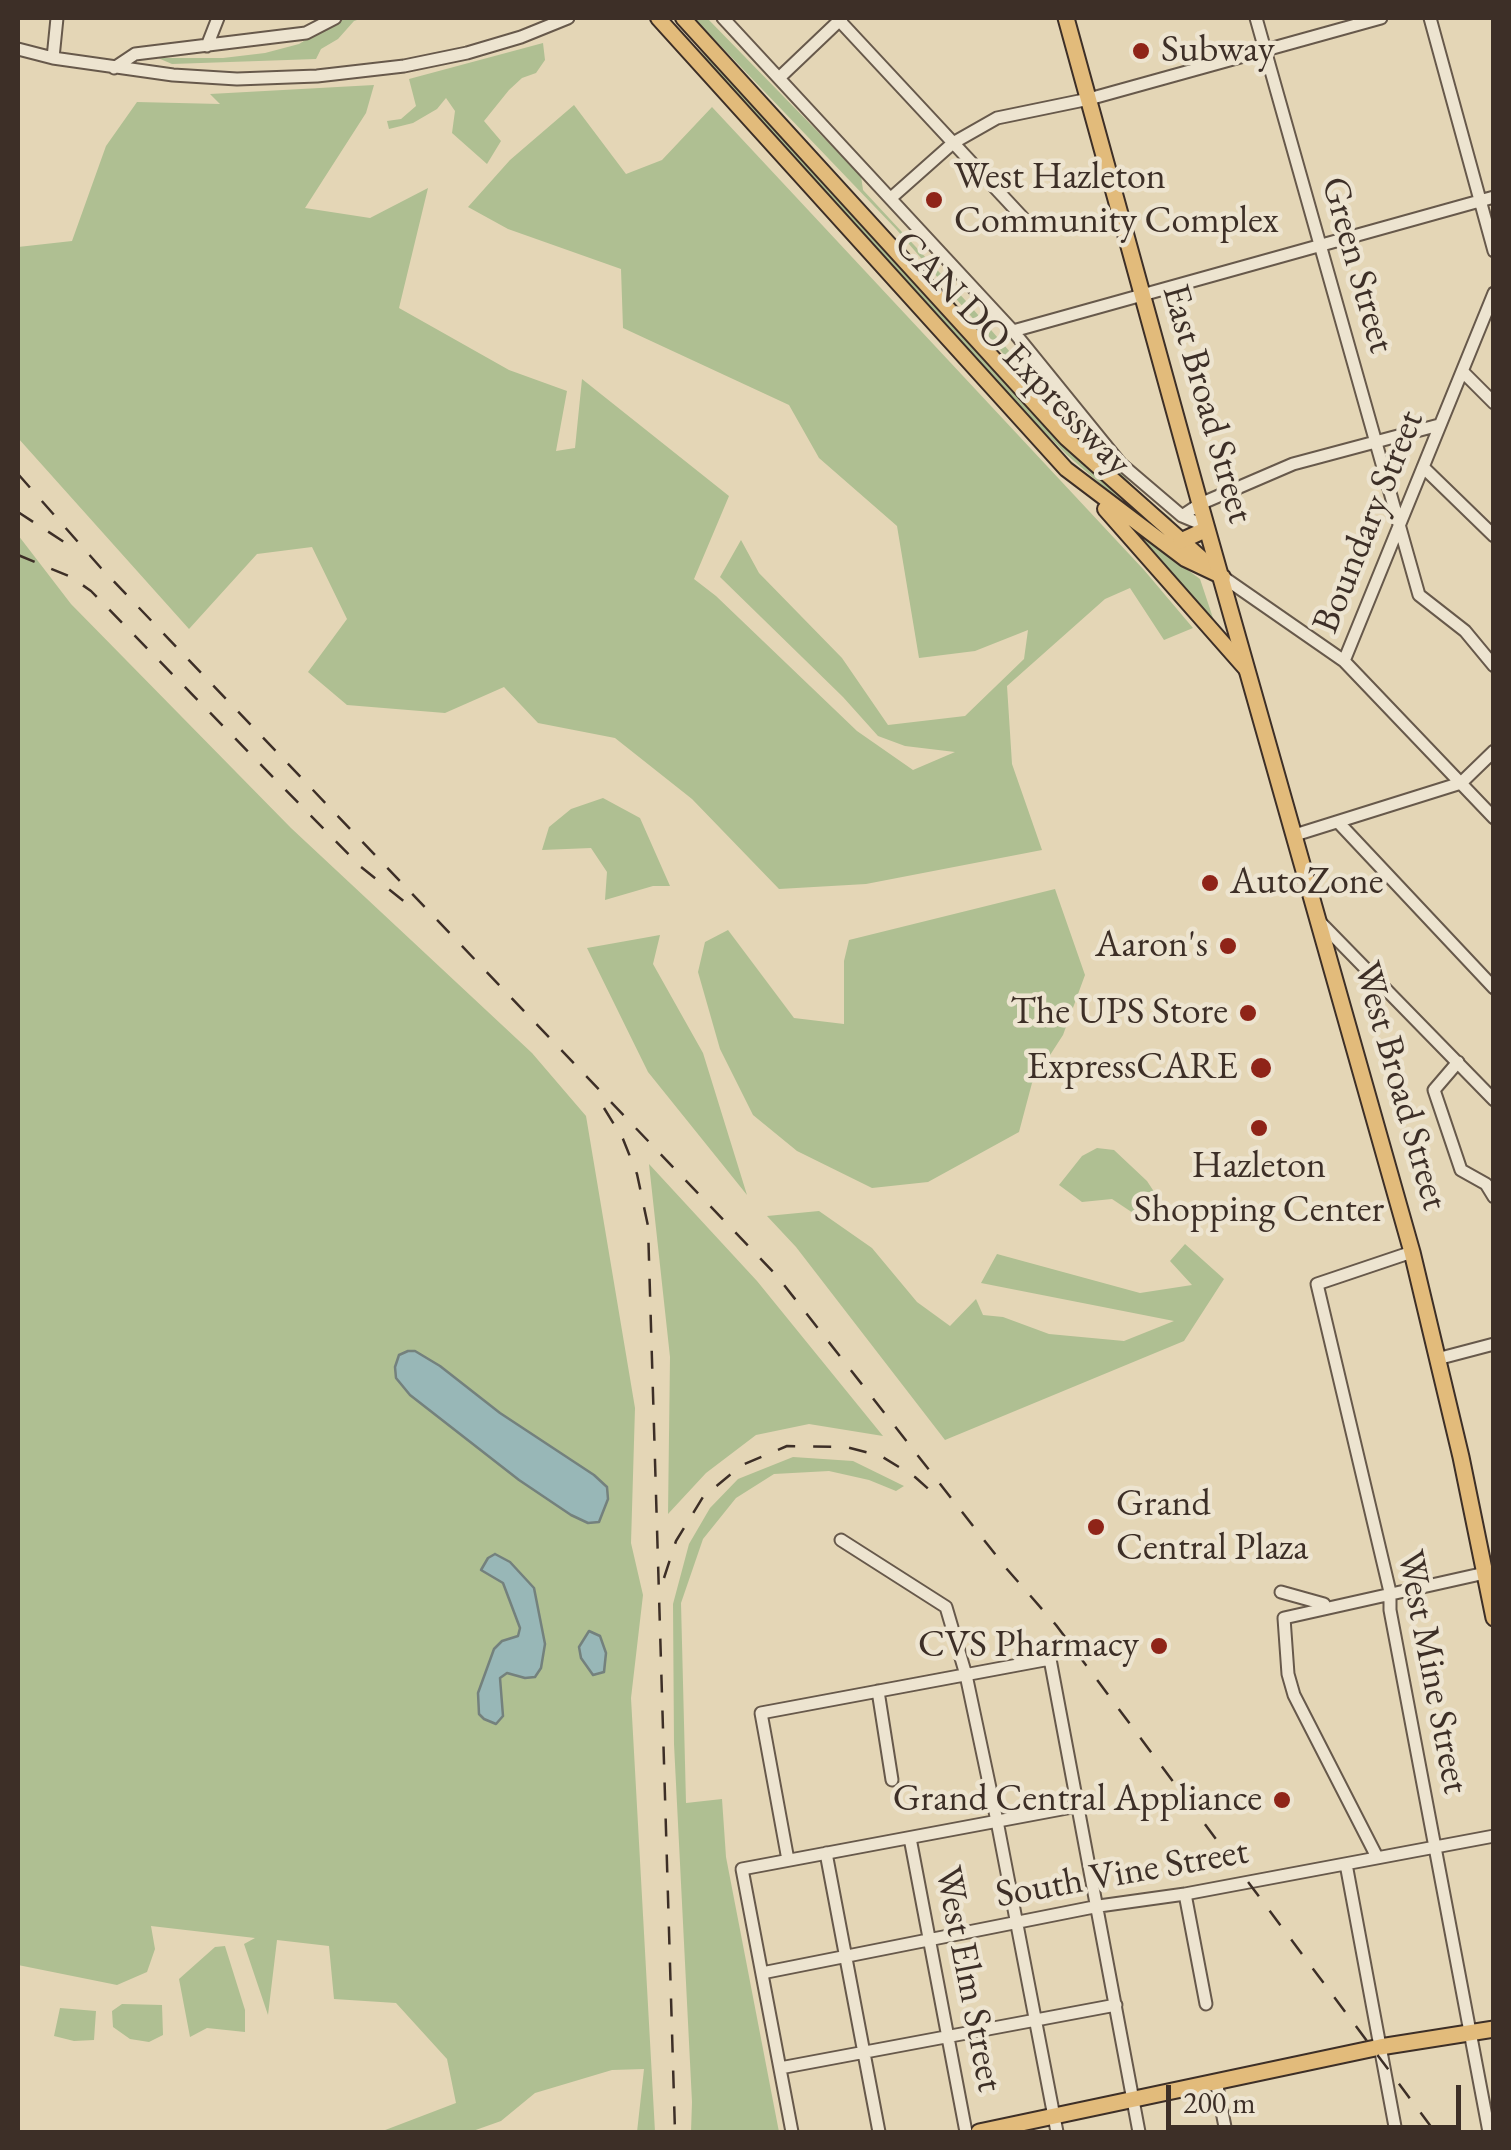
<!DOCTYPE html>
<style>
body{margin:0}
#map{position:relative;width:1511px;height:2150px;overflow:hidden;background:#e4d6b6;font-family:"EB Garamond",serif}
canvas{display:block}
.frame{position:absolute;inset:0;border:20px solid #3d2f27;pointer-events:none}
.scale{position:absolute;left:1166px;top:2085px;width:295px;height:45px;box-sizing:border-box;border:5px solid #3d2f27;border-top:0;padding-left:12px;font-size:30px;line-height:35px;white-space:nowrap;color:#3d2f27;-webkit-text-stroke:8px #ede4d0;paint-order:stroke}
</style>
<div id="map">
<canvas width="1511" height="2150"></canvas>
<div class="frame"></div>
<div class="scale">200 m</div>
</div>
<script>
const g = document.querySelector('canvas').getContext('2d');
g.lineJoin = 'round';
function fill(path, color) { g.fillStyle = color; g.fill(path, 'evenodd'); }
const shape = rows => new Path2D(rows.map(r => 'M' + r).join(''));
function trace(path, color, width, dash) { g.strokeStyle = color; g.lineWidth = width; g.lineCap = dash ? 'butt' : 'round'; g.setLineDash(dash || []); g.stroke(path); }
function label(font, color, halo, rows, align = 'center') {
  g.font = font + ' "EB Garamond",serif'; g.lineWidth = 9; g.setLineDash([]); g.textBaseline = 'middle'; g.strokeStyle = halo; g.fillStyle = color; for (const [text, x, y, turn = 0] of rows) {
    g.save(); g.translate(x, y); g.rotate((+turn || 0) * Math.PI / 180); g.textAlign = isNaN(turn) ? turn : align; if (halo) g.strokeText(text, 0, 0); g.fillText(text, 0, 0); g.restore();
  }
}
fill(shape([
 [341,18,363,18,354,21,338,39,321,49,316,59,172,64,158,58,223,58,265,53,299,44],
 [694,18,707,18,861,176,863,190,966,301,1061,411,1145,498,1172,519,1171,523,1115,475,1038,394,896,229],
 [689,41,713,63,1033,415,1155,531,1067,455,1015,402],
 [543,43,545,60,536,73,522,78,509,90,484,121,501,141,487,164,452,133,455,111,446,98,437,109,413,123,389,129,387,121,401,119,416,106,409,79],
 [374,85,366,113,305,208,370,218,428,188,399,308,509,370,567,391,556,451,575,448,582,379,729,496,694,579,716,596,857,731,913,770,955,752,905,746,878,736,843,697,720,577,741,540,759,573,842,658,888,725,965,716,1024,659,1028,630,975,651,919,658,897,526,819,458,789,405,623,328,621,269,508,229,468,207,510,160,574,105,626,174,662,160,712,107,1144,570,1193,628,1164,640,1130,588,1105,599,1007,686,1012,764,1042,850,866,884,779,889,692,799,615,738,538,723,504,687,445,713,347,705,308,672,347,619,312,547,257,554,189,629,18,438,18,247,72,241,106,146,137,102,220,104,210,94],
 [1136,532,1200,579,1215,624,1134,535],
 [18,535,71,604,291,828,532,1053,586,1116,635,1408,631,1543,643,1595,631,1698,655,2132,637,2132,644,2069,612,2070,535,2093,501,2121,470,2132,380,2132,456,2103,447,2059,396,2003,334,1999,329,1946,277,1940,268,2015,244,1944,255,1938,151,1926,155,1949,147,1972,117,1985,18,1965],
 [603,798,640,818,670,886,653,886,605,900,607,872,591,848,542,850,549,827,571,809],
 [1055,889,1085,975,1063,1035,1032,1083,1019,1132,928,1182,872,1188,797,1151,753,1115,720,1049,698,972,705,942,728,930,794,1018,844,1024,844,961,849,940],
 [660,935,653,964,703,1053,747,1195,648,1072,587,948],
 [1097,1148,1114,1150,1147,1181,1166,1210,1153,1221,1145,1221,1112,1199,1082,1202,1059,1185,1082,1156],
 [649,1164,757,1281,883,1436,809,1424,756,1435,706,1473,668,1514,670,1357],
 [819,1211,872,1248,917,1302,950,1326,976,1299,983,1315,1003,1317,1049,1334,1124,1341,1174,1321,981,1283,997,1254,1140,1293,1192,1285,1170,1261,1185,1244,1224,1279,1184,1341,945,1440,796,1247,767,1216],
 [793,1457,853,1461,904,1486,896,1491,869,1480,829,1471,774,1474,736,1498,703,1539,681,1603,686,1803,722,1799,726,1857,779,2132,691,2132,692,2102,674,1744,673,1604,689,1544,710,1508,738,1479],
 [225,1946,245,2010,245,2032,207,2028,190,2037,179,1979,215,1947],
 [122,2004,162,2005,163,2035,149,2042,130,2039,113,2027,112,2011],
 [60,2008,96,2011,94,2040,74,2041,54,2036]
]), '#afbf92');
const water = shape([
 [408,1351,415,1351,440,1366,500,1413,594,1475,607,1487,608,1499,599,1522,588,1523,571,1515,519,1480,410,1395,396,1378,395,1367,399,1355,408,1351],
 [495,1554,510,1562,534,1588,545,1644,541,1668,535,1677,525,1678,507,1673,500,1678,503,1716,496,1724,484,1719,479,1714,478,1693,494,1649,502,1641,518,1636,520,1628,503,1583,481,1570,488,1558,495,1554],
 [589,1631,600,1636,606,1653,604,1672,593,1675,581,1658,579,1647,589,1631]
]);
fill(water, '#98b7b7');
trace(water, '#74817d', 2.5);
const minor = shape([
 [723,18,1013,331,1121,464,1182,516,1206,526],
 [837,18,1025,220],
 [1256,18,1419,595,1465,631,1494,666],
 [1430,18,1494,251],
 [207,46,218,18],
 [18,49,53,58,173,75,237,79,317,76,404,66,467,53,521,37,568,18],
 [53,58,57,18],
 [114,68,135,54,306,33,335,18],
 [779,78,842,18],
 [891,198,953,143,997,118,1089,99,1381,18],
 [1013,331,1494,197],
 [1464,373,1494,403],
 [1423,467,1494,536],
 [1182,516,1200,504,1293,464,1439,425],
 [1223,577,1344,661,1494,818],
 [1344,661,1494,293],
 [1338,822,1494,988],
 [1295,835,1461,783,1494,751],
 [1320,922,1494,1100],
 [1458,1062,1434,1090,1461,1170,1486,1184,1494,1197],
 [1412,1252,1317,1284,1390,1592,1390,1610,1489,2132],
 [1437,1359,1494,1344],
 [841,1540,946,1607,966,1675,997,1821,1057,2132],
 [1281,1592,1324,1604],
 [878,1691,892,1780],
 [910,1838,966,2132],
 [826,1853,879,2132],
 [1377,1857,1294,1695,1288,1674,1284,1618,1494,1571],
 [788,1860,761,1713,1050,1659,1139,2132],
 [1346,1864,1396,2132],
 [1185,1894,1206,2004],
 [762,1973,1099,1906,1185,1894,1494,1836],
 [780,2068,1116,2005],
 [1216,2081,1226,2132],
 [792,2132,742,1869,1078,1806]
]);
const major = shape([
 [658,18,1066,469,1185,559,1223,577],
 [683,18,1066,438,1208,564],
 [1105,509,1246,669]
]);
const highway = shape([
 [1066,18,1200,504,1412,1252,1461,1457,1494,1618],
 [1181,541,1207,529],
 [979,2132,1380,2047,1494,2029]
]);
trace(minor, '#67594b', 15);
trace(major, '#3d2f27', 18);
trace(highway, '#3d2f27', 19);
trace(minor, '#ede4d0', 11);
trace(major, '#e2bb7b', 14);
trace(highway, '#e2bb7b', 15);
trace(shape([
 [18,474,101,568,777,1276,1006,1568,1056,1625,1435,2132],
 [18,512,64,542],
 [18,555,71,577,91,591,361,867,416,911],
 [604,1108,623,1139,637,1174,648,1226,675,2132],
 [664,1578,676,1541,703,1497,742,1465,787,1446,846,1447,881,1456,915,1477,933,1493]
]), '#3d2f27', 2.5, [18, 18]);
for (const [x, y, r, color] of [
 [1141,51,10,"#8f2418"],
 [934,200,10,"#8f2418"],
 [1210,883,10,"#8f2418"],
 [1228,946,10,"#8f2418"],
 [1248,1013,10,"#8f2418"],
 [1261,1068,12,"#8f2418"],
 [1259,1128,10,"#8f2418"],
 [1096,1527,10,"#8f2418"],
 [1159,1646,10,"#8f2418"],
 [1282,1800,10,"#8f2418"]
]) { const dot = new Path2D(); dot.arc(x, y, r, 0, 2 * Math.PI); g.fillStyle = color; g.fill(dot); trace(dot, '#ede4d0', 4); }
label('38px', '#3d2f27', '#ede4d0', [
 ["Subway",1161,51,"left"],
 ["West Hazleton",954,178,"left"],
 ["Community Complex",954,222,"left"],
 ["AutoZone",1230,883,"left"],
 ["Aaron's",1208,946],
 ["The UPS Store",1228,1013],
 ["ExpressCARE",1238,1068],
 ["Hazleton",1259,1167,"center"],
 ["Shopping Center",1259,1211,"center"],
 ["Grand",1116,1505,"left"],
 ["Central Plaza",1116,1549,"left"],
 ["CVS Pharmacy",1139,1646],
 ["Grand Central Appliance",1262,1800]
], 'right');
label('38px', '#3d2f27', '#ede4d0', [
 ["Green Street",1357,265,74],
 ["CAN DO Expressway",1012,354,46],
 ["East Broad Street",1207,404,74],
 ["Boundary Street",1369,522,-68],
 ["West Broad Street",1400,1086,74],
 ["West Mine Street",1432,1672,79],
 ["South Vine Street",1122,1874,-10],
 ["West Elm Street",968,1979,79]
]);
</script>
